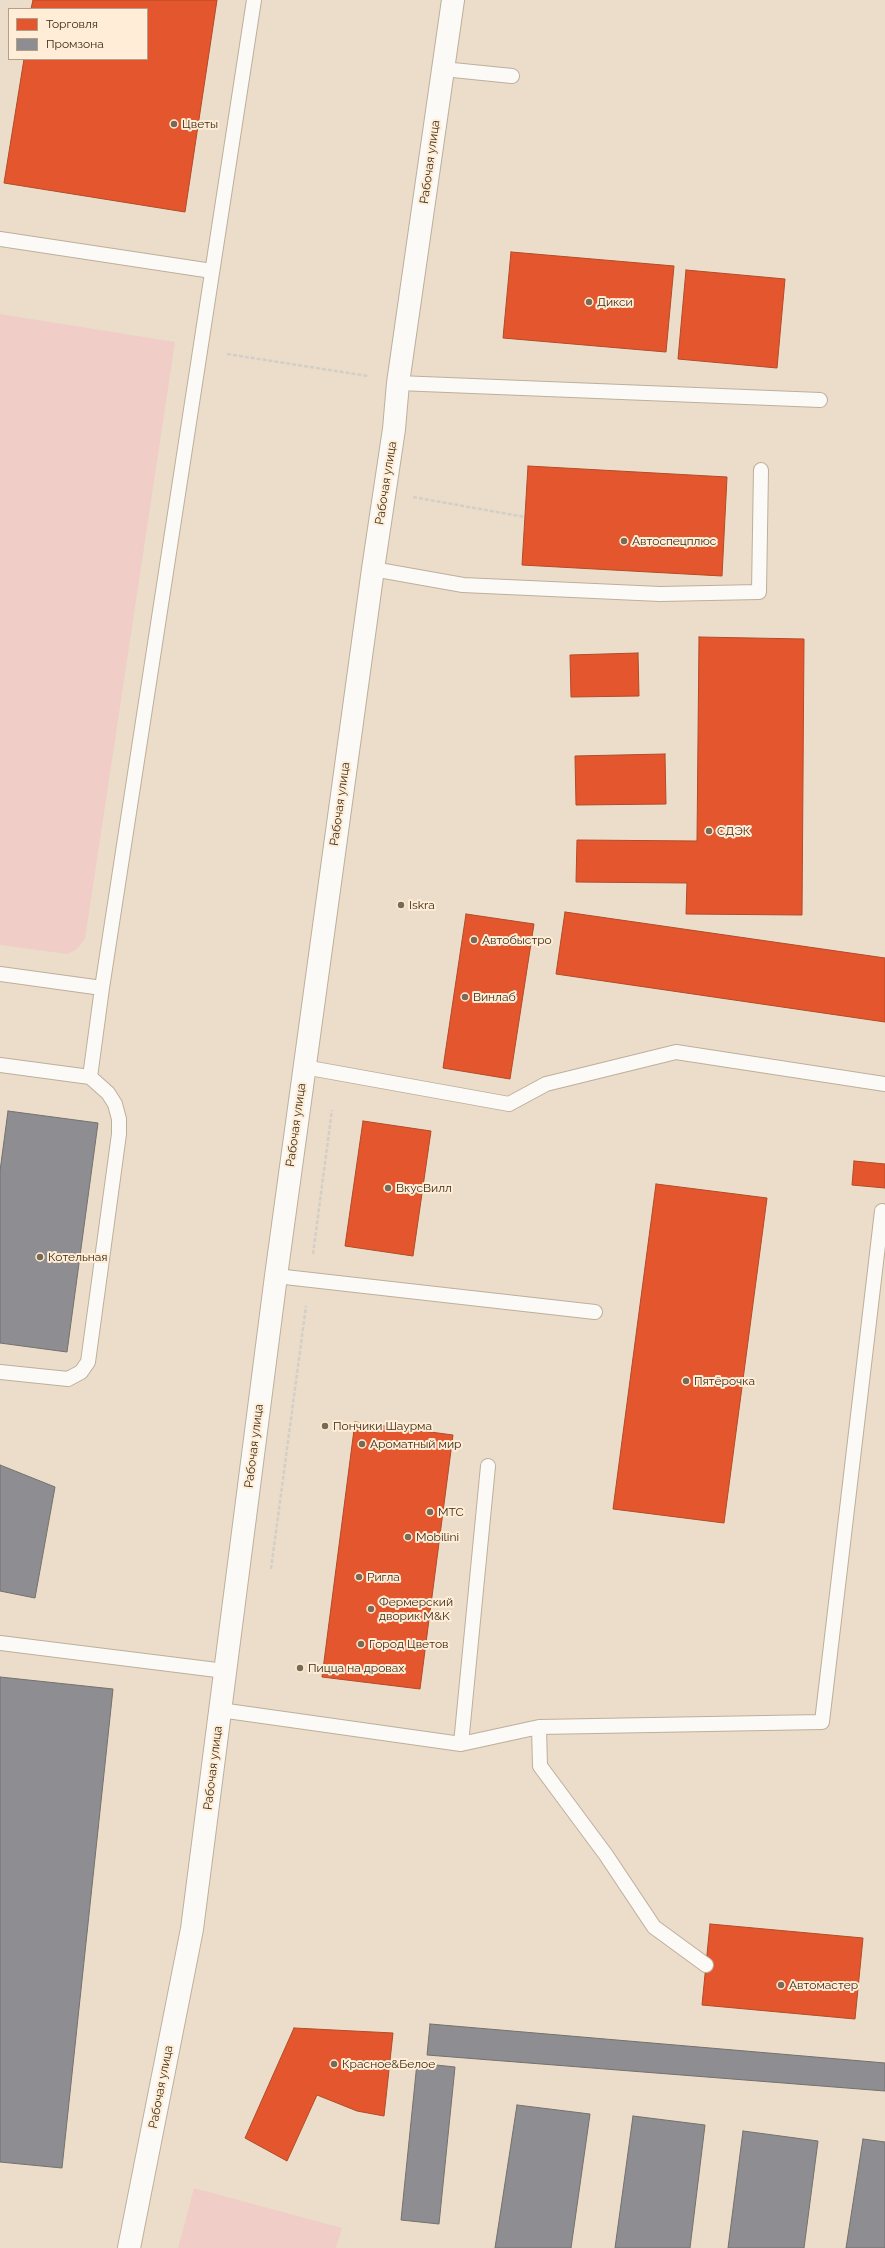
<!DOCTYPE html>
<meta charset="utf-8">
<style>
body{margin:0}
#map{position:relative;width:885px;height:2248px;overflow:hidden;background:#ebddca;font-family:Raleway,sans-serif}
canvas{display:block}
.legend{position:absolute;left:8px;top:8px;width:140px;height:52px;box-sizing:border-box;background:#ffedd7;border:1px solid #b1a089;margin:0;padding:5px 7px;list-style:none;font-size:12px;color:#3c2c14}
.legend li{display:flex;align-items:center;gap:8px;height:20px}
.legend b{width:20px;border:1px solid #b1a089}
</style>
<div id="map">
<canvas width="885" height="2248"></canvas>
<ul class="legend">
<li><b style="height:11px;background:#e4572e"></b>Торговля</li>
<li><b style="height:11px;background:#8d8d92"></b>Промзона</li>
</ul>
</div>
<script>
const g = document.querySelector('canvas').getContext('2d');
g.lineJoin = 'round';
function fill(path, color) { g.fillStyle = color; g.fill(path, 'evenodd'); }
const shape = rows => new Path2D(rows.map(r => 'M' + r).join(''));
function trace(path, color, width, dash) { g.strokeStyle = color; g.lineWidth = width; g.lineCap = dash ? 'butt' : 'round'; g.setLineDash(dash || []); g.stroke(path); }
function label(font, color, halo, rows, align = 'center') {
  g.font = font + ' Raleway,sans-serif'; g.lineWidth = 4; g.setLineDash([]); g.textBaseline = 'middle'; g.strokeStyle = halo; g.fillStyle = color; for (const [text, x, y, turn = 0] of rows) {
    g.save(); g.translate(x, y); g.rotate((+turn || 0) * Math.PI / 180); g.textAlign = isNaN(turn) ? turn : align; if (halo) g.strokeText(text, 0, 0); g.fillText(text, 0, 0); g.restore();
  }
}
fill(shape([
 [0,314,175,342,85,939,76,950,67,954,0,945],
 [194,2188,342,2228,336,2248,178,2248]
]), '#f0cec7');
const shops = shape([
 [33,0,217,0,185,212,4,183,24,59,147,59,147,9,31,9,33,0],
 [511,252,674,266,666,352,503,338,511,252],
 [686,270,785,279,777,368,678,359,686,270],
 [528,466,727,477,722,576,522,565,528,466],
 [699,637,804,639,802,915,686,914,687,883,576,882,577,840,697,841,699,637],
 [638,653,639,696,571,697,570,655,638,653],
 [665,754,666,804,576,805,575,756,665,754],
 [565,912,885,958,885,1022,556,974,565,912],
 [466,914,534,924,510,1079,443,1068,466,914],
 [363,1121,431,1131,413,1256,345,1246,363,1121],
 [854,1161,885,1164,885,1188,852,1185,854,1161],
 [656,1184,767,1198,724,1523,613,1509,656,1184],
 [355,1422,453,1435,420,1689,322,1677,355,1422],
 [710,1924,863,1938,855,2019,702,2005,710,1924],
 [294,2028,393,2033,384,2116,357,2111,317,2095,287,2161,245,2138,294,2028]
]);
fill(shops, '#e4572e');
trace(shops, '#b24a26', 1);
const industry = shape([
 [8,1111,98,1123,67,1352,0,1343,0,1171,8,1111],
 [0,1465,55,1487,35,1598,0,1591,0,1465],
 [0,1677,113,1689,62,2168,0,2162,0,1677],
 [430,2024,885,2063,885,2091,427,2055,430,2024],
 [417,2063,455,2067,439,2224,401,2220,417,2063],
 [517,2105,590,2114,571,2248,495,2248,517,2105],
 [633,2116,705,2125,690,2248,615,2248,633,2116],
 [743,2131,818,2141,804,2248,728,2248,743,2131],
 [863,2139,885,2142,885,2248,846,2248,863,2139]
]);
fill(industry, '#8d8d92');
trace(industry, '#75706c', 1);
const service = shape([
 [443,69,512,76],
 [0,239,212,271],
 [398,383,820,400],
 [373,569,463,585,660,594,759,592,761,470],
 [0,974,102,988,254,0],
 [0,1065,90,1077,108,1093,115,1104,119,1119,119,1134,88,1362,81,1372,68,1379,0,1372],
 [304,1067,509,1104,546,1084,676,1052,885,1084],
 [90,1077,102,988],
 [276,1276,595,1312],
 [0,1643,225,1671],
 [220,1710,461,1744,488,1466],
 [539,1727,540,1766,606,1855,654,1927,706,1965],
 [461,1744,539,1727,822,1722,882,1211]
]);
const tertiary = shape([
 [129,2248,192,1929,276,1276,373,569,394,429,398,383,453,0]
]);
trace(service, '#bdaf9c', 16);
trace(tertiary, '#bdaf9c', 24);
trace(shape([
 [227,354,368,376],
 [413,497,525,517],
 [313,1254,332,1110],
 [271,1569,306,1306]
]), '#d3cfc8', 2.5, [4, 2]);
trace(service, '#fcfaf7', 14);
trace(tertiary, '#fcfaf7', 22);
for (const [x, y, r, color] of [
 [174,124,4,"#796a54"],
 [589,302,4,"#796a54"],
 [624,541,4,"#796a54"],
 [709,831,4,"#796a54"],
 [401,905,4,"#796a54"],
 [474,940,4,"#796a54"],
 [465,997,4,"#796a54"],
 [388,1188,4,"#796a54"],
 [40,1257,4,"#796a54"],
 [686,1381,4,"#796a54"],
 [325,1426,4,"#796a54"],
 [362,1444,4,"#796a54"],
 [430,1512,4,"#796a54"],
 [408,1537,4,"#796a54"],
 [359,1577,4,"#796a54"],
 [371,1609,4,"#796a54"],
 [361,1644,4,"#796a54"],
 [300,1668,4,"#796a54"],
 [781,1985,4,"#796a54"],
 [334,2064,4,"#796a54"]
]) { const dot = new Path2D(); dot.arc(x, y, r, 0, 2 * Math.PI); g.fillStyle = color; g.fill(dot); trace(dot, '#ffedd7', 1.5); }
label('12px', '#3c2c14', '#ffedd7', [
 ["Цветы",182,124],
 ["Дикси",597,302],
 ["Автоспецплюс",632,541],
 ["СДЭК",717,831],
 ["Iskra",409,905],
 ["Автобыстро",482,940],
 ["Винлаб",473,997],
 ["ВкусВилл",396,1188],
 ["Котельная",48,1257],
 ["Пятёрочка",694,1381],
 ["Пончики Шаурма",333,1426],
 ["Ароматный мир",370,1444],
 ["МТС",438,1512],
 ["Mobilini",416,1537],
 ["Ригла",367,1577],
 ["Фермерский",379,1602],
 ["дворик М&K",379,1616],
 ["Город Цветов",369,1644],
 ["Пицца на дровах",308,1668],
 ["Автомастер",789,1985],
 ["Красное&Белое",342,2064]
], 'left');
label('12px', '#3c2c14', '#ffedd7', [
 ["Рабочая улица",430,162,-82],
 ["Рабочая улица",386,483,-81],
 ["Рабочая улица",340,804,-82],
 ["Рабочая улица",296,1125,-82],
 ["Рабочая улица",254,1446,-83],
 ["Рабочая улица",213,1768,-83],
 ["Рабочая улица",161,2087,-79]
]);
</script>
